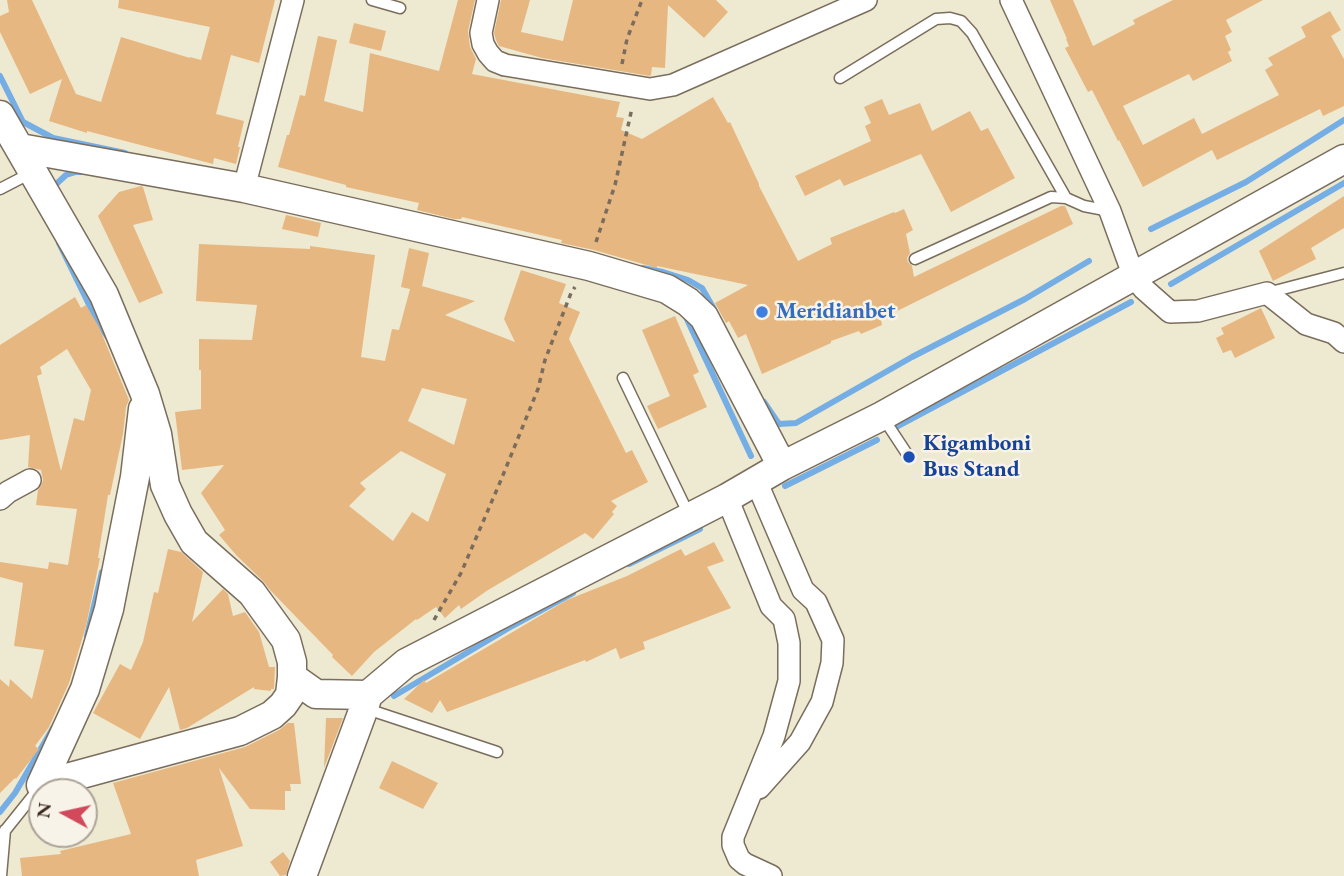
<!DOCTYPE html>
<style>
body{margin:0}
#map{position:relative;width:1344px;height:876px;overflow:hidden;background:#eee9d1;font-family:"EB Garamond",serif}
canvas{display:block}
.north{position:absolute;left:28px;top:778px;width:70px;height:70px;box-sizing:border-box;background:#f7f3e8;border:2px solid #aca397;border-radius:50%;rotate:278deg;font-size:19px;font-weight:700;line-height:28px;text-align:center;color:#3b2a1e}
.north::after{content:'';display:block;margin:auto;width:24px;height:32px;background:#d1495b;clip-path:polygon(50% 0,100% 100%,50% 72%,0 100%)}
</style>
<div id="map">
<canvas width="1344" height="876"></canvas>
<div class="north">N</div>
</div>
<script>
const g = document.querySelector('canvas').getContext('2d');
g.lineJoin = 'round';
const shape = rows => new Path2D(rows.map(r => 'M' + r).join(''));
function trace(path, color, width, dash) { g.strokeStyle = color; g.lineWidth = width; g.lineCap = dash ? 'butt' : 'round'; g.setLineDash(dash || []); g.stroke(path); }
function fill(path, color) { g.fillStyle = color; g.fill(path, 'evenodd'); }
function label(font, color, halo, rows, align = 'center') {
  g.font = font + ' "EB Garamond",serif'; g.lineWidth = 5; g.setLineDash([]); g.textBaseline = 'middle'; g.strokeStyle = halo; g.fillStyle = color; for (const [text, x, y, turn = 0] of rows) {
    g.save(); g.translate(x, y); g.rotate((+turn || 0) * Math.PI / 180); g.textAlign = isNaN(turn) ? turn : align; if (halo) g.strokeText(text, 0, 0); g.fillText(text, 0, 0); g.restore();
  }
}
trace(shape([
 [0,76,23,122,53,138,125,153],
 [53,187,66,175,76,172,82,172],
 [1151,229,1246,182,1344,120],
 [59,243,98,323,109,339],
 [643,268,663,272,688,280,702,288,714,309],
 [1171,284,1344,183],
 [685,315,751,456],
 [764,402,779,424,796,423,912,357,1025,299,1089,261],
 [896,427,1131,302],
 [785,486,877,440],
 [629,564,700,529],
 [87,636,102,572],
 [394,696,512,626,573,593],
 [0,812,15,793,53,728]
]), '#74aee4', 6);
fill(shape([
 [7,0,32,0,76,94,101,102,121,37,190,58,190,57,201,60,210,27,118,8,119,0,275,0,259,63,231,55,216,114,244,121,238,147,240,147,236,164,214,158,213,164,87,131,87,133,49,121,62,79,30,94,0,32,0,16,9,12],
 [458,0,475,0,468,31,470,47,476,59,472,74,620,102,616,117,624,118,621,130,642,139,713,97,728,123,730,122,759,184,759,186,798,261,832,244,830,238,894,212,895,213,904,209,913,230,906,234,910,253,907,258,908,262,912,266,914,277,1061,206,1065,206,1073,224,881,319,882,325,861,334,859,331,831,341,831,343,762,374,746,334,738,338,729,321,726,323,715,303,748,285,657,266,657,268,594,250,561,243,562,240,462,217,461,219,454,219,417,210,419,203,346,187,346,185,278,167,287,135,289,135,300,95,305,96,318,36,337,40,324,101,363,112,370,53,439,71],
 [501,0,530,0,521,32,563,41,573,0,716,0,728,12,704,38,668,5,665,68,652,67,651,75,650,76,542,58,499,46,496,40,494,33],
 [1050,0,1073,0,1093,46,1135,24,1133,20,1173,0,1263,0,1226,20,1232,32,1225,36,1231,50,1228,52,1232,61,1193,81,1189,74,1123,106,1143,145,1194,118,1202,134,1279,95,1265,70,1273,65,1268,58,1306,37,1301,27,1330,11,1341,30,1331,36,1344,59,1344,106,1323,116,1320,109,1217,160,1212,150,1143,187,1119,140,1118,141,1092,90,1088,92,1065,48,1069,46,1066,39,1067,39],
 [354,23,386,31,381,51,349,43],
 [882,99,889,115,920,103,932,131,970,111,981,131,988,128,1015,178,951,212,921,154,844,186,840,179,805,196,795,176,871,141,865,126,871,123,864,107],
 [141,186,143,187,153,220,133,225,163,293,139,303,98,216,119,192],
 [1344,196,1344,228,1311,248,1316,259,1273,281,1259,251],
 [286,215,321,223,318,237,282,229],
 [199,244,310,249,310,246,375,255,361,357,385,361,392,329,399,330,410,289,401,287,409,248,429,253,422,286,475,301,445,315,515,342,504,319,521,270,566,284,559,303,580,312,569,339,626,453,632,450,648,482,611,501,617,506,612,512,614,514,593,539,585,533,488,590,461,609,459,605,445,618,436,607,417,620,416,619,374,652,352,676,332,657,333,655,271,591,263,581,237,556,219,535,225,530,201,493,224,465,182,470,175,412,201,409,201,370,199,370,199,339,252,340,257,305,196,301],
 [422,388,467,399,454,445,408,421],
 [401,451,446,474,428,522,412,512,393,541,349,506,366,489,360,483],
 [75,297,81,308,86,305,99,327,129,400,126,407,123,434,110,495,108,495,98,558,100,558,86,626,69,683,49,727,35,746,39,749,16,779,15,778,0,793,0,679,9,687,10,679,32,699,44,650,14,646,23,583,0,577,0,562,48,569,49,562,68,565,77,509,36,505,38,490,41,486,43,480,41,470,28,467,30,435,0,440,0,345],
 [67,349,91,390,84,421,74,418,61,471,37,376,42,374,40,367],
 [1261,308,1275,338,1235,358,1231,350,1223,353,1216,338,1224,334,1221,328],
 [675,316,699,372,693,375,707,407,658,429,647,406,670,396,642,330],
 [714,542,724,561,707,567,731,608,643,642,645,649,620,659,616,648,586,662,585,660,447,712,440,700,432,713,404,699,424,680,426,683,567,600,627,576,681,549,685,556],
 [168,549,181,552,203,572,192,622,223,589,228,594,233,616,245,612,259,632,269,667,275,667,274,689,271,689,271,691,254,689,254,687,187,728,180,730,169,687,140,739,93,713,120,664,131,670,143,642,154,592,158,593],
 [326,718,343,718,324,768],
 [288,723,294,723,301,784,290,784,291,791,285,791,285,810,250,809,219,768,243,846,196,860,199,876,22,876,20,858,61,854,60,851,131,834,113,783,245,747,279,730],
 [392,761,438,783,423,809,379,788],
 [283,852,290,861,286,875,280,876,270,862]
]), '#e7b781');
const service = shape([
 [372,0,400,8],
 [840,78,936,19,950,18,961,21,972,33,1066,198],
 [0,189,29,174],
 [915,259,1051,197,1066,198,1084,206,1110,211],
 [1267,293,1344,273],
 [623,378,689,515],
 [882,416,909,457],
 [364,708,497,752],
 [0,837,40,787],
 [1,876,5,830]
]);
const minor = shape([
 [488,0,481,33,483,44,488,53,495,61,505,65,650,89,673,85,866,0],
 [1011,0,1110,211,1134,277,1144,289,1170,312,1198,311,1267,293,1306,324,1334,333,1344,342],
 [244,188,293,0],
 [756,481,803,590,816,602,833,640,832,663,822,702,800,742,759,788],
 [727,498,771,606,784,619,789,643,789,681,774,736,733,837,733,845,739,859,745,864,771,876],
 [0,499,8,492,30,480]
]);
const secondary = shape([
 [0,115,104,295,145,394,157,434,165,485,178,514,194,542,252,593,286,640,292,662,292,677,290,695,283,705,272,715,240,731,41,785],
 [20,148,244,188,589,266,667,289,688,302,704,317,782,466],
 [292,677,316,694,368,695],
 [41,785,85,689,109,609,135,477,143,409],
 [302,876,364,708,368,695,406,663,727,498,782,466,882,416,1344,159]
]);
trace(service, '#7a6d5d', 13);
trace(minor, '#7a6d5d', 24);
trace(secondary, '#7a6d5d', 31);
trace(shape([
 [622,64,627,39,642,0],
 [596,242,615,185,632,108],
 [434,620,461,573,501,480,538,389,545,360,571,293,575,287]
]), '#7a6d5d', 3.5, [5, 5]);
trace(service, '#fff', 10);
trace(minor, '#fff', 21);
trace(secondary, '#fff', 28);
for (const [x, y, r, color] of [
 [762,312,7,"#3f7fe0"],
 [909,457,7,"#1a4fb4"]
]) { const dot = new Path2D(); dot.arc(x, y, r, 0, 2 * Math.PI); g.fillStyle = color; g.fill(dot); trace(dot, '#f7f3e8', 2.5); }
label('bold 23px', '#366cbe', '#f7f3e8', [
 ["Meridianbet",776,312]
], 'left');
label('bold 23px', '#164399', '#f7f3e8', [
 ["Kigamboni",923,444],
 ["Bus Stand",923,470]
], 'left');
</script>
